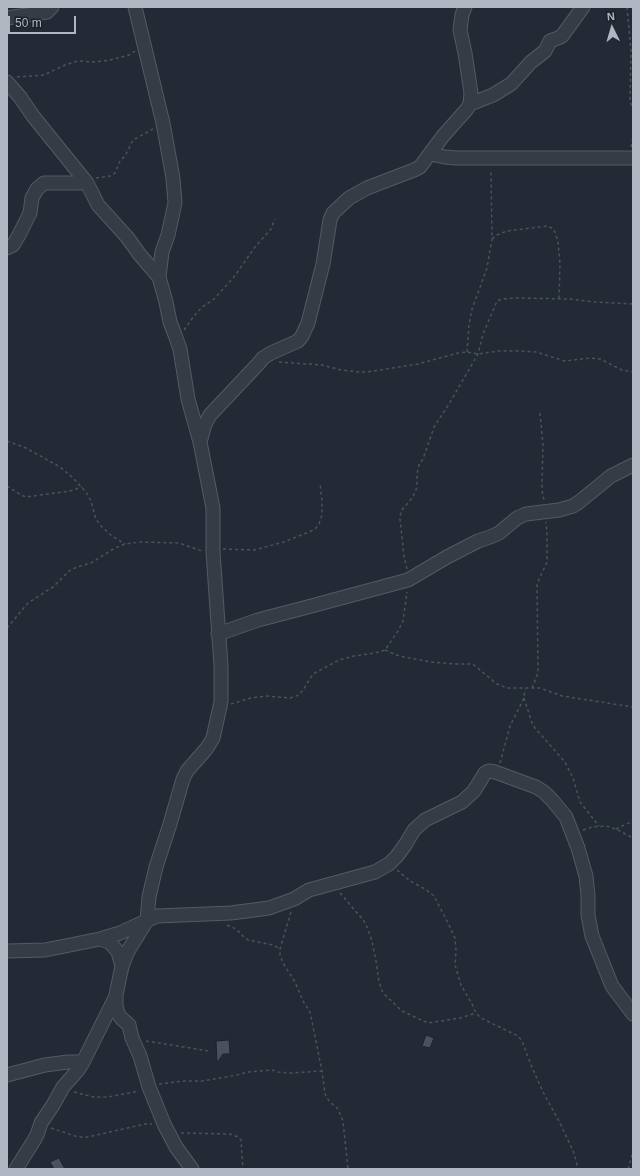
<!DOCTYPE html>
<style>
body{margin:0}
#map{position:relative;width:640px;height:1176px;overflow:hidden;background:#232a35;font-family:Arial,sans-serif}
canvas{display:block}
.frame{position:absolute;inset:0;border:8px solid #b1b7c2;pointer-events:none}
.north{position:absolute;left:592px;top:8px;width:40px;height:40px;-webkit-text-stroke:3px #1c212a;paint-order:stroke;rotate:355deg;font-size:11px;font-weight:700;line-height:16px;text-align:center;color:#b1b7c2}
.north::after{content:'';display:block;margin:auto;width:14px;height:18px;background:#b1b7c2;clip-path:polygon(50% 0,100% 100%,50% 72%,0 100%)}
.scale{position:absolute;left:8px;top:16px;width:68px;height:18px;box-sizing:border-box;border:2px solid #b1b7c2;border-top:0;padding-left:5px;font-size:12px;line-height:14px;white-space:nowrap;color:#b1b7c2;-webkit-text-stroke:3px #1c212a;paint-order:stroke}
</style>
<div id="map">
<canvas width="640" height="1176"></canvas>
<div class="frame"></div>
<div class="north">N</div>
<div class="scale">50 m</div>
</div>
<script>
const g = document.querySelector('canvas').getContext('2d');
g.lineJoin = 'round';
function fill(path, color) { g.fillStyle = color; g.fill(path, 'evenodd'); }
const shape = rows => new Path2D(rows.map(r => 'M' + r).join(''));
function trace(path, color, width, dash) { g.strokeStyle = color; g.lineWidth = width; g.lineCap = dash ? 'butt' : 'round'; g.setLineDash(dash || []); g.stroke(path); }
const building = shape([
 [426,1035,434,1038,430,1048,422,1046,426,1035],
 [229,1040,230,1054,223,1054,217,1063,216,1041,229,1040],
 [59,1158,65,1169,54,1169,50,1162,59,1158]
]);
fill(building, '#4a515e');
trace(building, '#1e232c', 1);
const minor = shape([
 [135,7,163,123,173,178,175,203,168,235,162,252,159,277,166,302,170,322,175,335,180,349,188,399,200,442,213,508,213,552,221,666,221,702,213,738,207,748,187,771,183,779,170,824,156,867,149,897,147,920,128,951,122,966,116,995,116,1005,118,1013,121,1018,129,1025,132,1038,140,1056,149,1087,164,1124,176,1147,192,1169],
 [7,18,47,12,52,7],
 [7,82,20,97,33,116,87,183,98,205,127,237,140,255,159,277],
 [470,104,493,95,511,84,531,62,545,51,550,41,558,38,562,36,583,7],
 [430,154,445,157,456,158,633,158],
 [7,248,13,245,19,235,30,213,32,198,37,189,44,183,87,183],
 [200,442,205,424,210,415,259,363,263,358,271,353,298,341,302,336,308,323,323,264,330,220,333,213,349,198,367,188,414,170,420,167,443,136,467,109,470,104,471,93,465,53,460,30,462,15,465,7],
 [218,634,258,620,300,609,408,580,447,557,478,541,490,537,499,533,517,518,526,514,559,510,573,506,579,502,611,476,633,465],
 [100,939,109,942,113,946,118,952,122,966],
 [7,951,45,950,100,939,120,933,157,916,231,913,269,908,294,899,309,890,375,872,389,864,397,856,405,845,414,830,425,820,462,802,474,791,485,773,489,771,495,772,536,787,544,792,552,800,566,817,578,848,586,876,588,895,588,915,592,936,612,986,633,1014],
 [7,1075,45,1065,68,1062,83,1062],
 [16,1169,33,1142,37,1135,41,1123,53,1105,63,1087,78,1070,83,1062,116,996]
]);
trace(minor, '#545a63', 15);
trace(shape([
 [627,7,631,50,630,101,633,110],
 [17,77,44,75,65,65,78,61,95,62,110,60,129,55,135,51],
 [631,147,633,137],
 [96,178,110,176,115,173,120,161,125,156,133,140,153,129],
 [492,239,497,235,507,231,547,226,552,228,555,232,558,242,560,264,559,298],
 [184,330,194,316,202,307,214,299,234,277,255,247,271,229,275,219],
 [467,352,469,325,472,309,487,268,492,239,491,170],
 [279,362,322,365,341,370,359,372,367,372,418,364,458,353,467,352,478,354,498,351,521,351,536,352,565,361,590,358,600,359,622,370,633,372],
 [540,413,543,445,542,482,542,490,544,500],
 [7,441,26,448,60,467,72,477,86,492,91,501,96,519,100,525,112,536,125,544],
 [7,486,21,495,26,497,70,491,82,487],
 [223,549,254,550,284,542,311,531,316,528,319,524,322,515,322,501,320,483],
 [407,569,404,556,400,519,401,511,413,497,417,487,417,474,419,465,423,459,434,427,449,404,478,354,483,334,497,301,502,299,516,298,570,299,594,302,633,304],
 [7,628,28,603,53,587,69,571,77,567,91,563,115,548,125,544,140,542,179,543,202,551],
 [385,650,399,656,431,662,456,664,470,664,474,665,497,684,507,688,540,688,562,696,633,707],
 [532,688,538,673,537,584,547,562,547,535,546,522],
 [524,698,532,723,535,728,565,762,573,778,580,802,599,826],
 [231,704,251,698,267,696,290,698,299,695,303,690,313,674,339,660,354,656,375,653,385,650,398,631,403,621,407,592],
 [500,763,510,726,524,698,525,689],
 [616,829,633,821],
 [583,830,592,827,606,826,616,829,633,838],
 [397,870,410,881,425,889,434,896,448,923,455,938,456,951,455,965,461,985,472,1004,476,1013,481,1018,518,1036,522,1041,531,1065,543,1092,560,1123,574,1153,578,1169],
 [340,893,364,921,367,927,372,941,376,961,379,982,383,993,402,1011,428,1023,460,1018,476,1013],
 [291,912,280,949,280,955,283,963,295,982,303,1001,310,1012,322,1071,325,1094,329,1101,338,1109,343,1121,348,1169],
 [227,925,236,929,244,937,248,940,273,945,280,949],
 [146,1041,209,1051],
 [159,1084,184,1081,202,1081,237,1075,248,1072,272,1070,278,1072,291,1073,322,1071],
 [74,1092,94,1097,108,1097,139,1091],
 [51,1128,78,1137,88,1137,145,1124,152,1124],
 [181,1133,230,1134,238,1137,241,1140,243,1169],
 [628,1169,633,1152]
]), '#465558', 1.5, [3, 3]);
trace(minor, '#363c46', 13);
</script>
